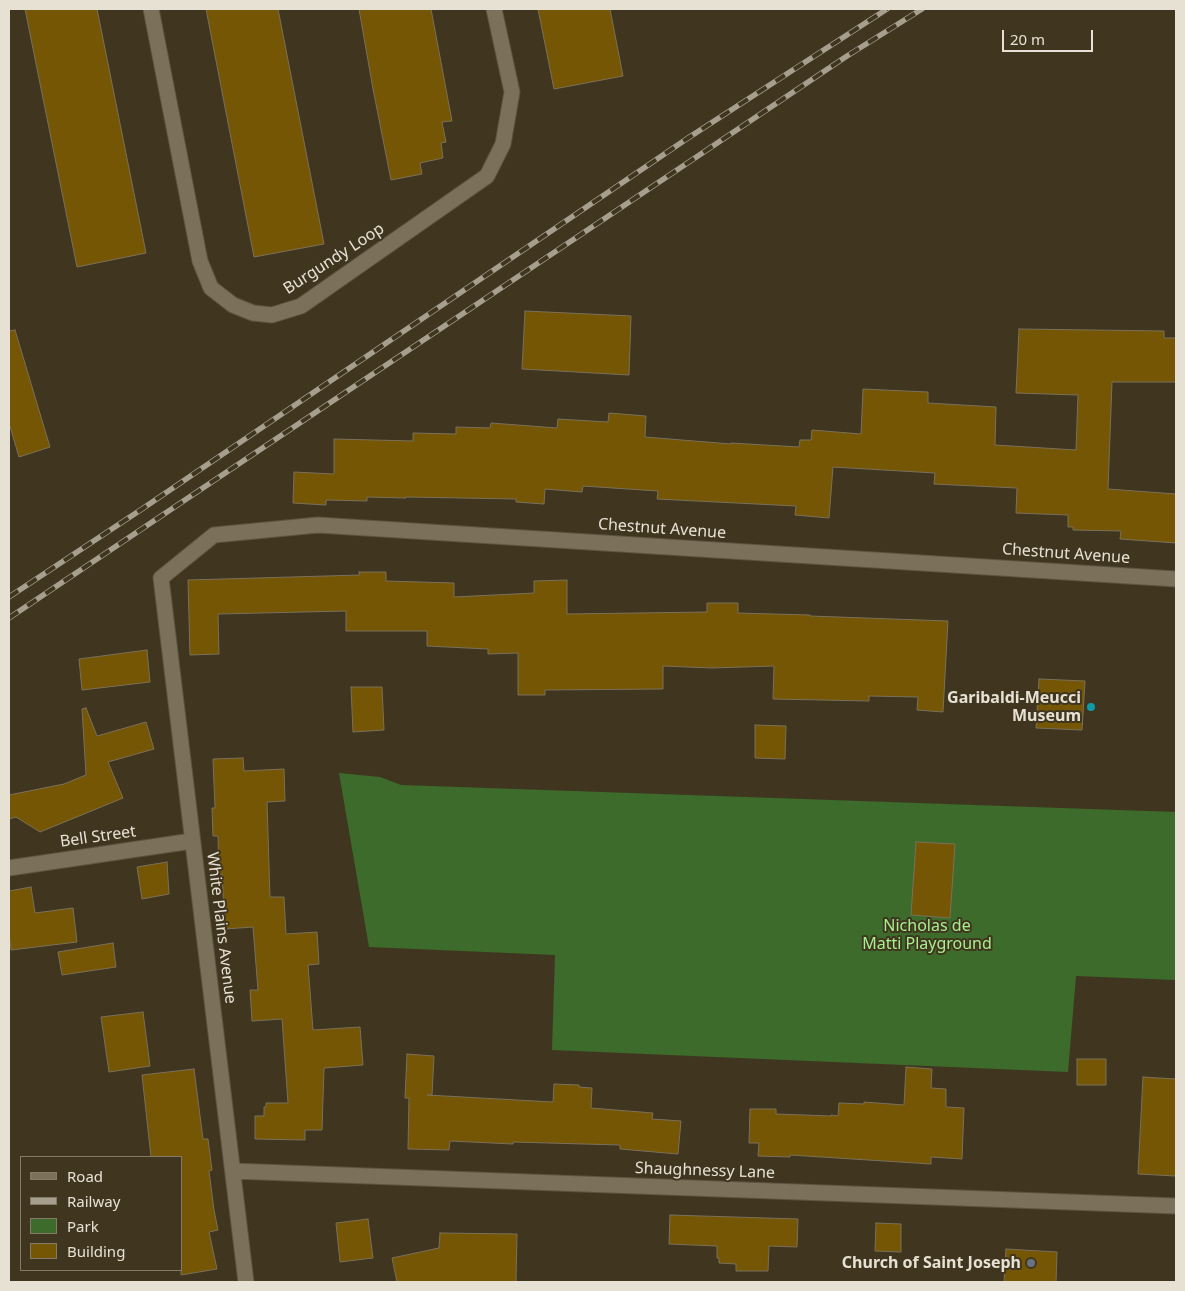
<!DOCTYPE html>
<style>
body{margin:0}
#map{position:relative;width:1185px;height:1291px;overflow:hidden;background:#403620;font-family:"Noto Sans",sans-serif}
canvas{display:block}
.frame{position:absolute;inset:0;border:10px solid #e7e1d4;pointer-events:none}
.legend{position:absolute;left:20px;top:1156px;width:162px;height:115px;box-sizing:border-box;background:#403620;border:1px solid #837a68;margin:0;padding:6px 9px;list-style:none;font-size:15px;color:#e7e1d4}
.legend li{display:flex;align-items:center;gap:10px;height:25px}
.legend b{width:25px;border:1px solid #837a68}
.scale{position:absolute;left:1002px;top:30px;width:91px;height:22px;box-sizing:border-box;border:2px solid #e7e1d4;border-top:0;padding-left:6px;font-size:15px;line-height:18px;white-space:nowrap;color:#e7e1d4;-webkit-text-stroke:4px #403620;paint-order:stroke}
</style>
<div id="map">
<canvas width="1185" height="1291"></canvas>
<div class="frame"></div>
<ul class="legend">
<li><b style="height:6px;background:#7b7059"></b>Road</li>
<li><b style="height:6px;background:#a69f8e"></b>Railway</li>
<li><b style="height:14px;background:#3c6b2b"></b>Park</li>
<li><b style="height:14px;background:#745604"></b>Building</li>
</ul>
<div class="scale">20 m</div>
</div>
<script>
const g = document.querySelector('canvas').getContext('2d');
g.lineJoin = 'round';
function fill(path, color) { g.fillStyle = color; g.fill(path, 'evenodd'); }
const shape = rows => new Path2D(rows.map(r => 'M' + r).join(''));
function trace(path, color, width, dash) { g.strokeStyle = color; g.lineWidth = width; g.lineCap = dash ? 'butt' : 'round'; g.setLineDash(dash || []); g.stroke(path); }
function label(font, color, halo, rows, align = 'center') {
  g.font = font + ' "Noto Sans",sans-serif'; g.lineWidth = 4; g.setLineDash([]); g.textBaseline = 'middle'; g.strokeStyle = halo; g.fillStyle = color; for (const [text, x, y, turn = 0] of rows) {
    g.save(); g.translate(x, y); g.rotate((+turn || 0) * Math.PI / 180); g.textAlign = isNaN(turn) ? turn : align; if (halo) g.strokeText(text, 0, 0); g.fillText(text, 0, 0); g.restore();
  }
}
fill(shape([
 [339,773,380,777,401,785,1176,812,1176,980,1076,976,1068,1072,552,1050,555,955,369,947]
]), '#3c6b2b');
const building = shape([
 [25,9,97,9,146,253,77,267,25,9],
 [206,9,278,9,324,244,254,257,206,9],
 [359,9,431,9,452,121,442,122,446,142,441,143,443,158,420,163,422,174,391,180,373,89,359,9],
 [538,9,610,9,623,76,554,89,538,9],
 [525,311,631,316,629,375,522,369,525,311],
 [1019,329,1164,331,1164,338,1176,338,1176,382,1112,382,1108,489,1176,494,1176,543,1120,539,1121,531,1073,530,1073,527,1068,527,1068,515,1016,513,1017,488,934,484,935,473,833,467,829,518,795,515,796,506,657,499,658,491,583,486,582,492,545,489,544,504,516,502,516,499,406,497,406,498,367,497,367,501,326,500,326,505,293,503,294,472,334,474,334,439,413,441,413,433,456,434,456,427,490,428,491,423,557,428,558,419,608,422,609,413,646,416,645,437,731,444,731,443,799,447,800,440,811,440,812,430,861,434,863,389,928,392,928,403,996,407,995,445,1076,450,1078,395,1016,393,1019,329],
 [15,330,50,447,19,457,9,423,9,331,15,330],
 [359,572,386,572,386,581,454,583,454,597,534,593,534,581,567,580,567,614,707,612,707,603,738,603,738,613,810,615,810,616,948,621,943,712,917,710,918,697,869,696,869,701,773,699,774,666,712,668,663,666,663,689,545,690,545,695,518,695,518,653,488,654,488,649,427,646,427,631,346,631,346,611,218,614,219,654,190,655,188,580,360,575,359,572],
 [147,650,150,682,82,690,79,659,147,650],
 [1039,679,1085,681,1082,730,1036,728,1039,679],
 [351,687,382,687,384,730,353,732,351,687],
 [86,708,97,736,146,722,154,749,108,762,123,798,40,832,16,817,9,819,9,795,64,784,86,775,82,709,86,708],
 [755,725,786,726,785,759,755,758,755,725],
 [243,758,244,771,284,769,285,801,267,802,270,897,284,897,286,934,317,932,319,964,308,965,313,1030,360,1027,363,1065,324,1068,322,1130,305,1130,305,1140,255,1139,255,1116,264,1116,264,1107,266,1107,266,1103,288,1103,282,1019,252,1021,250,990,258,990,253,927,225,929,222,874,219,874,218,836,213,836,212,808,215,808,213,759,243,758],
 [916,842,955,844,950,918,911,915,916,842],
 [167,862,169,894,142,899,137,867,167,862],
 [31,887,35,913,73,908,77,942,11,950,9,933,9,891,31,887],
 [113,943,116,967,62,975,58,952,113,943],
 [143,1012,150,1066,109,1072,101,1017,143,1012],
 [407,1054,434,1056,432,1095,427,1095,553,1102,554,1084,579,1085,579,1087,592,1088,591,1108,653,1113,652,1119,681,1121,678,1154,620,1149,620,1145,513,1142,513,1144,450,1141,449,1150,408,1149,409,1098,405,1098,407,1054],
 [1077,1059,1106,1059,1106,1085,1077,1085,1077,1059],
 [906,1067,932,1069,931,1088,946,1089,946,1107,964,1108,962,1159,931,1157,931,1164,790,1155,790,1157,758,1156,759,1143,749,1143,750,1109,776,1109,776,1114,831,1116,831,1115,838,1116,839,1103,864,1104,864,1102,904,1105,906,1067],
 [194,1069,203,1139,208,1139,212,1170,209,1171,214,1210,218,1230,209,1232,217,1269,181,1275,181,1157,151,1157,142,1075,194,1069],
 [1143,1077,1176,1079,1176,1176,1138,1174,1143,1077],
 [670,1215,798,1219,797,1247,769,1246,768,1271,736,1271,736,1264,719,1263,719,1258,717,1258,717,1246,669,1244,670,1215],
 [368,1219,373,1258,340,1262,336,1223,368,1219],
 [876,1223,901,1224,901,1252,875,1251,876,1223],
 [440,1233,517,1234,516,1282,397,1282,392,1258,439,1248,440,1233],
 [1006,1249,1057,1252,1056,1282,1004,1282,1006,1249]
]);
fill(building, '#745604');
trace(building, '#7b7059', 1);
const street = shape([
 [151,9,200,261,211,288,233,305,253,313,272,315,301,306,487,176,503,144,512,92,494,9],
 [9,868,192,841],
 [233,1171,1176,1206],
 [246,1282,161,578,214,535,318,525,1176,579]
]);
trace(street, '#5c5441', 17);
trace(street, '#7b7059', 15);
const rail = shape([
 [9,597,142,509,688,138,887,9],
 [9,618,847,56,922,9]
]);
trace(rail, '#a69f8e', 5.5);
trace(rail, '#403620', 4, [11]);
for (const [x, y, r, color] of [
 [1091,707,5,"#0f9aa8"],
 [1031,1263,5,"#6b7280"]
]) { const dot = new Path2D(); dot.arc(x, y, r, 0, 2 * Math.PI); g.fillStyle = color; g.fill(dot); trace(dot, '#403620', 2); }
label('16px', '#e7e1d4', '#403620', [
 ["Burgundy Loop",334,259,-33],
 ["Chestnut Avenue",662,529,4],
 ["Chestnut Avenue",1066,554,4],
 ["Bell Street",98,837,-8],
 ["White Plains Avenue",221,928,83],
 ["Shaughnessy Lane",705,1171,2]
]);
label('bold 16px', '#e7e1d4', '#403620', [
 ["Garibaldi-Meucci",1081,698],
 ["Museum",1081,716],
 ["Church of Saint Joseph",1021,1263]
], 'right');
label('16px', '#a5f08d', '#403620', [
 ["Nicholas de",927,926],
 ["Matti Playground",927,944]
]);
</script>
